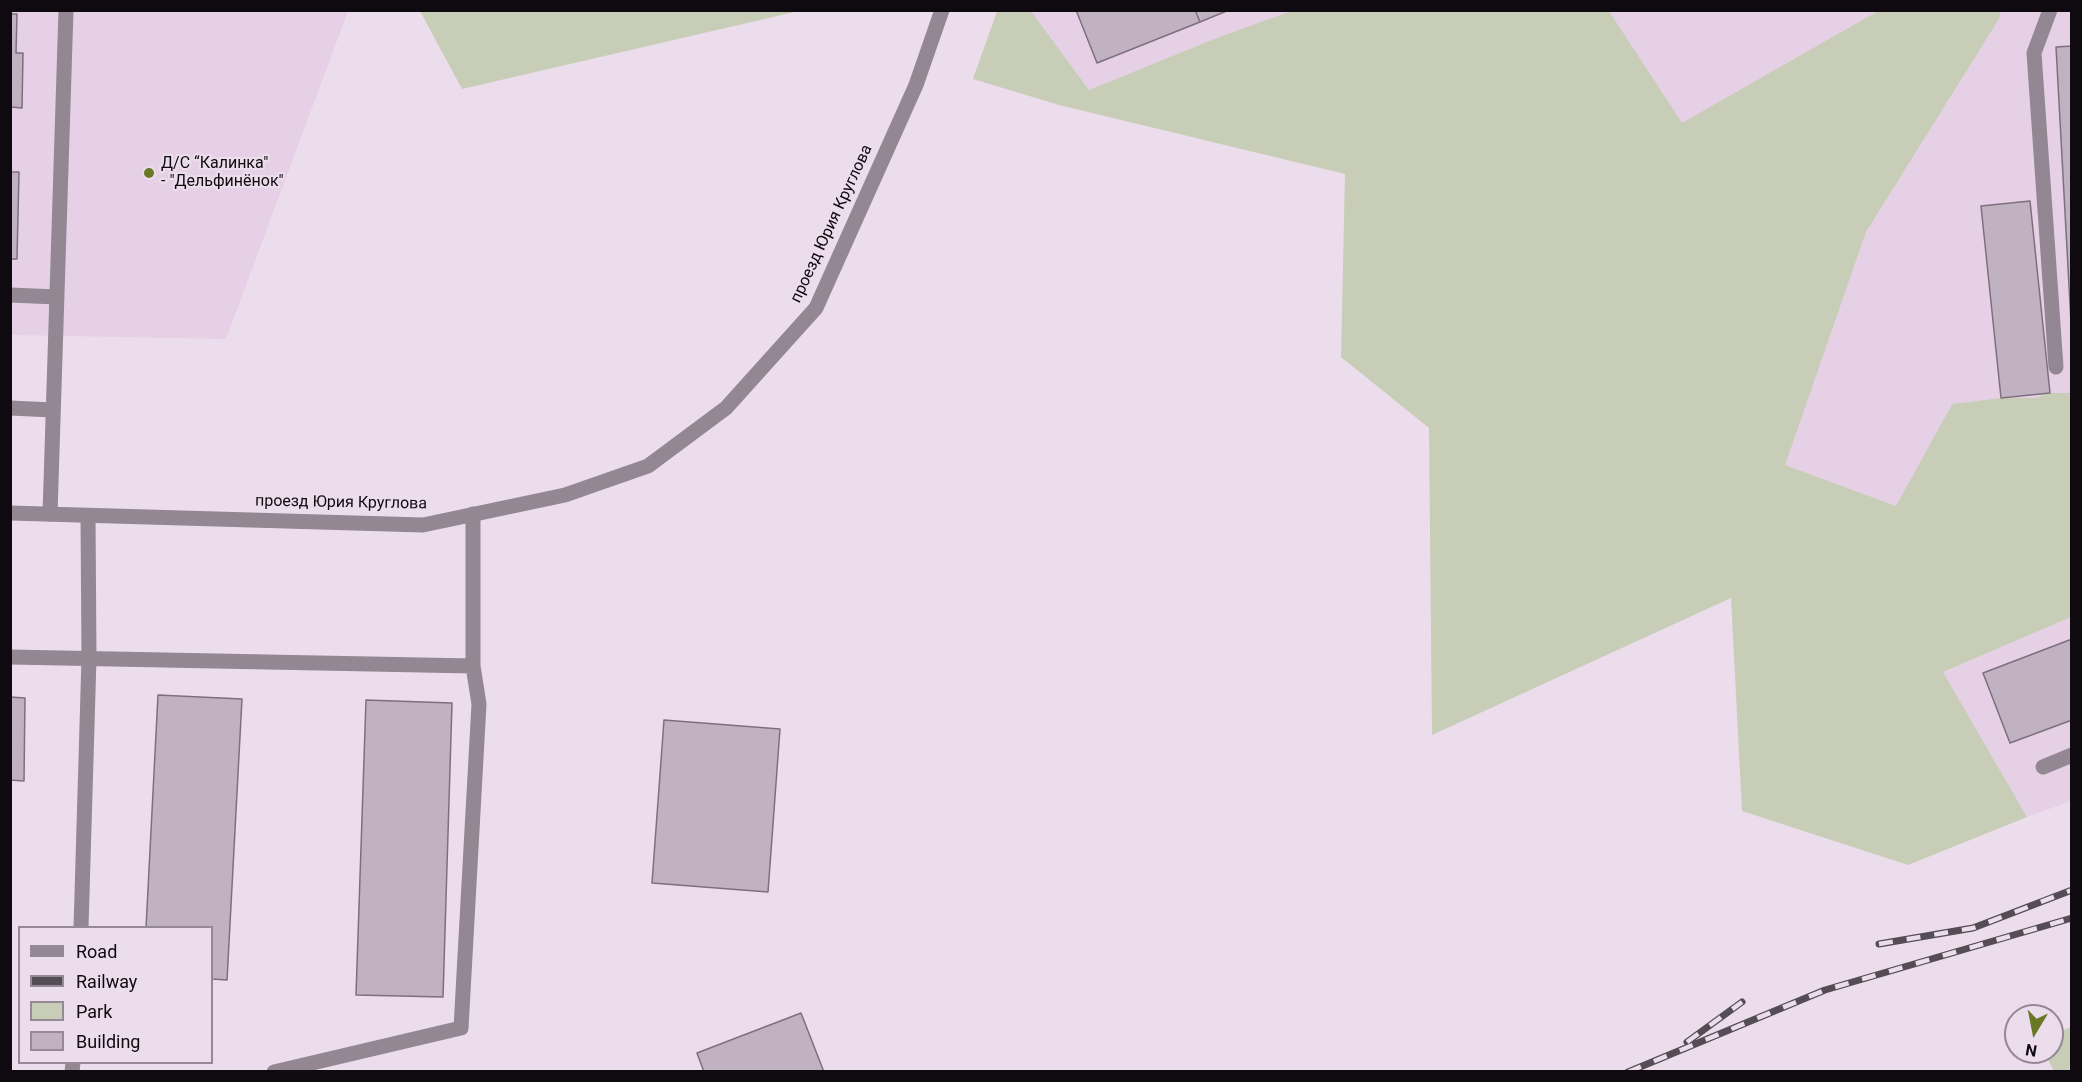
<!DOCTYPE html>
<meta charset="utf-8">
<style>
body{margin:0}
#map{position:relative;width:2082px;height:1082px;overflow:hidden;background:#ecddec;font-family:Roboto,sans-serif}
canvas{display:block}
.frame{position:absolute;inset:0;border:12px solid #0f0a0f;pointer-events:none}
.legend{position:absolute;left:18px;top:926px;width:195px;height:138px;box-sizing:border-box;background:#ecddec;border:2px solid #948994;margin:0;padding:8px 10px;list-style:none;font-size:18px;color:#0f0a0f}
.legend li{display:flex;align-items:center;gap:12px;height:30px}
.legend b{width:30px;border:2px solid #948994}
.north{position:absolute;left:2004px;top:1004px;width:60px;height:60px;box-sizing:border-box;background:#ecddec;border:2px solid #948994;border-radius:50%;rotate:190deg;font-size:16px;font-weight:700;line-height:24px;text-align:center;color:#0f0a0f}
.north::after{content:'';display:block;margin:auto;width:21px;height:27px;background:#687825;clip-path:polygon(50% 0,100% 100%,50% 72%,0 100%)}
</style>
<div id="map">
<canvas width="2082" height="1082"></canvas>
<div class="frame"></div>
<ul class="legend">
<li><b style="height:8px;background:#928792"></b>Road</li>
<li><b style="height:8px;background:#554d55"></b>Railway</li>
<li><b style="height:16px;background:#c7cdb6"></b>Park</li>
<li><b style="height:16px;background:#c1b2c1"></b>Building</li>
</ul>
<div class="north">N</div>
</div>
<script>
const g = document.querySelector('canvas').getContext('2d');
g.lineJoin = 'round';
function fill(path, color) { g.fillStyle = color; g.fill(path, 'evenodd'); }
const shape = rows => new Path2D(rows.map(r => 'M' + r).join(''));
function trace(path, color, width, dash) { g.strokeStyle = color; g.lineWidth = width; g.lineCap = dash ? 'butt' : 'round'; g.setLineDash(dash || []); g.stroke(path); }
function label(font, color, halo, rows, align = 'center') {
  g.font = font + ' Roboto,sans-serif'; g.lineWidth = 4.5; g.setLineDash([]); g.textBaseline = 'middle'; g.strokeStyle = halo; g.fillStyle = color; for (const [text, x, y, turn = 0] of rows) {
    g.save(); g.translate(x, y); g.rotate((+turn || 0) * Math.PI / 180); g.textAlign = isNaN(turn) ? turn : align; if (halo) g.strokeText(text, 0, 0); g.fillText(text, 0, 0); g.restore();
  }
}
fill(shape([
 [11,11,348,11,226,339,11,335],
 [1031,11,1291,11,1214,39,1089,90],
 [1609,11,1878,11,1682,124],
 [2001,11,2071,11,2071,393,2050,393,2035,398,2001,398,1952,404,1896,506,1784,465,1866,232,1999,19],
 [2071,617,2071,801,2027,817,1943,672]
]), '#e5d0e5');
fill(shape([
 [420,11,799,11,462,89],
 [997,11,1031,11,1089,90,1214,39,1291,11,1609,11,1682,123,1878,11,2001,11,1999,19,1866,232,1785,465,1896,506,1952,404,2001,398,2035,398,2050,393,2071,393,2071,617,1943,672,2027,817,1908,865,1742,811,1731,598,1432,735,1429,428,1341,357,1345,174,1059,105,973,79],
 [2071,1027,2071,1071,2054,1071,2044,1052,2052,1052,2052,1035]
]), '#c7cdb6');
const building = shape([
 [1076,10,1195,10,1200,22,1097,63,1076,10],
 [1195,10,1229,10,1200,22,1195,10],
 [10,14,17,14,16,53,23,53,22,108,10,107,10,14],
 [2072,46,2072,341,2056,47,2072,46],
 [10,172,19,172,17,259,10,259,10,172],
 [2030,201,2050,393,2001,398,1981,206,2030,201],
 [2072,639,2072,720,2010,743,1983,673,2072,639],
 [158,695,242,699,227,980,212,979,212,928,146,928,158,695],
 [10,697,25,698,24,781,10,780,10,697],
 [366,700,452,703,443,997,356,995,366,700],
 [664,720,780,729,768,892,652,883,664,720],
 [801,1013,824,1072,704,1072,697,1053,801,1013]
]);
fill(building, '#c1b2c1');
trace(building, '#7d707d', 1.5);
trace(shape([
 [2050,10,2034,53,2056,367],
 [10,295,57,297],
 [10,408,53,410],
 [50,514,66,10],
 [10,657,473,666,473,514],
 [2043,767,2072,755],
 [81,928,89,658,88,516],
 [72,1072,73,1062],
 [274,1072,461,1028,479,704,473,666]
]), '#928792', 15);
trace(shape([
 [10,513,423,525,565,495,648,466,726,408,816,308,916,85,942,10]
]), '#928792', 15);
const rail = shape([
 [1879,944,1973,928,2072,890],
 [1687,1042,1742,1002],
 [1628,1072,1825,990,2072,918]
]);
trace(rail, '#554d55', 7);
trace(rail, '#ecddec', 4.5, [14]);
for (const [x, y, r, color] of [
 [149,173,6,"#687825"]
]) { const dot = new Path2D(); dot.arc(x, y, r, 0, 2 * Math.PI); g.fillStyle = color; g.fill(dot); trace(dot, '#ecddec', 2); }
label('16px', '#0f0a0f', '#ecddec', [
 ["Д/С “Калинка\"",161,164],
 ["- \"Дельфинёнок\"",161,182]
], 'left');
label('16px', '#0f0a0f', '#ecddec', [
 ["проезд Юрия Круглова",832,224,-65],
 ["проезд Юрия Круглова",341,503,1]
]);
</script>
